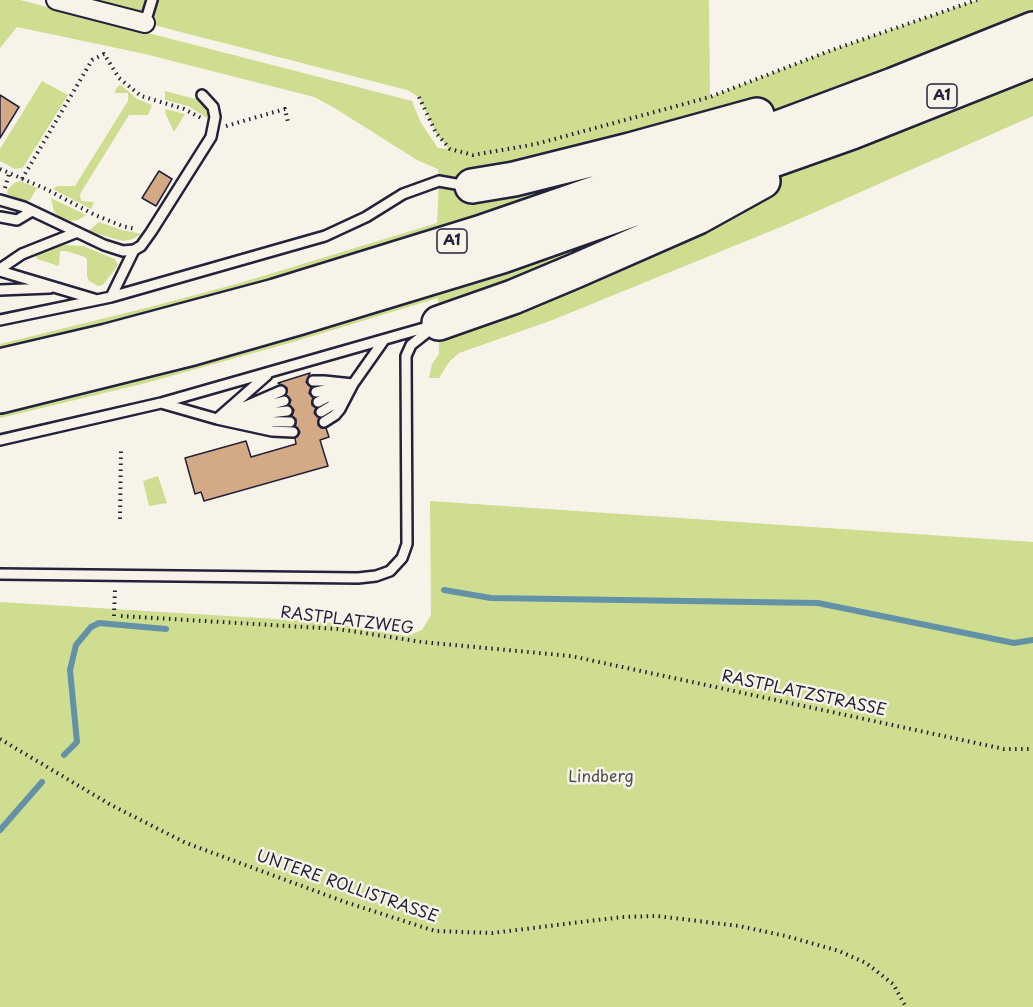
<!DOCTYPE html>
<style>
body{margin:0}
canvas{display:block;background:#f7f3e8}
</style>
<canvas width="1033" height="1007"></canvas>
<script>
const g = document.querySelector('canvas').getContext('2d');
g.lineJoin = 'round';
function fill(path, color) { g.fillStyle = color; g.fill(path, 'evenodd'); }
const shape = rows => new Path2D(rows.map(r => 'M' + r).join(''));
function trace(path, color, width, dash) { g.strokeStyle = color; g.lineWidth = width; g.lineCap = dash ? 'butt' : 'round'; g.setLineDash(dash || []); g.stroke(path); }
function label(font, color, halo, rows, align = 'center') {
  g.font = font + ' "Playpen Sans",sans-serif'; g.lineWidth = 5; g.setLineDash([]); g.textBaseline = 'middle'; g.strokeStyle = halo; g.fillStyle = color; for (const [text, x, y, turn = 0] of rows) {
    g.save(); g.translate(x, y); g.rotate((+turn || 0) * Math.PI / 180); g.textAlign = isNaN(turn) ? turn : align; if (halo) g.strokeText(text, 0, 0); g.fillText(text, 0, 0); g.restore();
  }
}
fill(shape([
 [0,0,20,0,412,101,421,123,438,148,449,149,436,133,419,97,407,90,56,0,709,0,710,97,832,50,977,0,1033,0,1033,116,788,224,550,321,459,353,449,362,439,378,429,378,432,364,439,354,438,298,293,342,146,383,0,418,0,344,150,307,240,283,437,223,439,181,438,169,417,160,333,107,314,97,145,54,17,27,0,48],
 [42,81,68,95,24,166,22,168,15,169,0,161,0,149],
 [121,85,137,99,152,105,148,115,129,115,80,194,81,201,94,202,91,209,53,189,57,186,75,186,128,101,128,93,114,93,118,86],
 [165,91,199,100,208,110,209,119,188,106,165,100],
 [165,109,185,114,174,132,166,115],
 [20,181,37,188,30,200,26,201,7,194,8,189,14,183],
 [51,198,86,215,78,220,70,221,62,219,54,212],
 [99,222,122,230,141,234,133,239,123,241,90,232,90,230],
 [66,245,83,246,115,259,118,265,103,285,98,286,89,281,87,276,87,259,85,257,66,251,60,251,59,266,37,259,36,256,57,247],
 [158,476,167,503,149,506,143,481],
 [430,501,1033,542,1033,1007,0,1007,0,602,325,622,407,636,422,630,431,615]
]), '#cfdd90');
trace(shape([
 [444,590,491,598,818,603,1014,643,1033,640],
 [64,755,77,742,70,670,76,645,91,627,99,623,166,629],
 [0,830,42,782]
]), '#6392a6', 6);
const building = shape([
 [0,95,19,107,0,138,0,95],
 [159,171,172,179,156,206,142,198,159,171],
 [310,373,306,382,311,387,309,393,313,398,312,405,316,408,314,413,319,418,318,425,321,428,326,428,329,437,320,440,328,466,204,501,201,492,195,494,185,458,246,441,251,457,296,444,295,438,298,436,300,432,295,426,296,419,292,416,294,410,289,405,291,400,286,395,287,388,278,383,310,373]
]);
fill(building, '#d4a985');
trace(building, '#22223b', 1.5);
const lane = shape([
 [145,23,152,0],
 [0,200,24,207,104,245,123,251,134,250],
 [0,217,17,220,32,211],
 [0,269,22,254,75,233],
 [0,271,94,299],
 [0,290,50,288],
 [111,297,134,250,141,246,151,232,211,137,215,117,213,107,202,95],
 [0,320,111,297,325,236,366,217,403,194,439,181,467,186],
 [313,381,324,381,353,384,384,340],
 [316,392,339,387],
 [318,402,345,388],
 [161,403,217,419,272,431,293,432],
 [246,411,284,401],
 [321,412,331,406,345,392],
 [228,414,281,391],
 [226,418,287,411],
 [217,419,267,375],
 [247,421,290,422],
 [324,422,335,415,340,409,353,384],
 [0,440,161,403,431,326],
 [0,574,358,578,376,576,390,571,402,558,407,544,406,356,411,345,435,326]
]);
const street = shape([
 [56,0,145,23]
]);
const highway = shape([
 [472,186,514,179,630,150,757,115],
 [439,323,513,297,575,271,698,217,763,181],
 [0,366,107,341,275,296,479,233,708,154,893,85,1033,29],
 [0,396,193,348,298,318,502,256,852,132,1033,60]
]);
trace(lane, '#22223b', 14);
trace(street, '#22223b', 22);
trace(highway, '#22223b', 38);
trace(shape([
 [419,97,436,133,450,149,473,155,536,144,710,97,832,50,977,0],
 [226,126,285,109,288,122],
 [0,169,46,189,95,215,122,226,136,229],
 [22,179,92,60,104,54,119,78,141,96,184,109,203,119],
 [5,188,9,174],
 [120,519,121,448],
 [114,616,115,589],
 [121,616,338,629,422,642,571,656,1004,749,1033,749],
 [0,739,111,805,186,843,345,902,435,931,492,933,622,917,657,916,739,926,786,936,839,951,866,963,893,984,906,1007]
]), '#22223b', 4, [1.5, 4.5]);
trace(lane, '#f7f3e8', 9);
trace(street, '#f7f3e8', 18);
trace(highway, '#f7f3e8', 33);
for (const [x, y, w] of [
 [942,96,30],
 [452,241,30]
]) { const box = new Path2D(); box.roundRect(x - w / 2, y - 12, w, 24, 4.5); g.fillStyle = '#f7f3e8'; g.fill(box); trace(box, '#22223b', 1.5); }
label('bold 15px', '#22223b', null, [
 ["A1",942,96],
 ["A1",452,241]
]);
label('16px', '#22223b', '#f7f3e8', [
 ["RASTPLATZWEG",347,621,7],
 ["RASTPLATZSTRASSE",804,694,12],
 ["UNTERE ROLLISTRASSE",347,887,19]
]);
label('16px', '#4d5150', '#f7f3e8', [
 ["Lindberg",601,778]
]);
</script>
